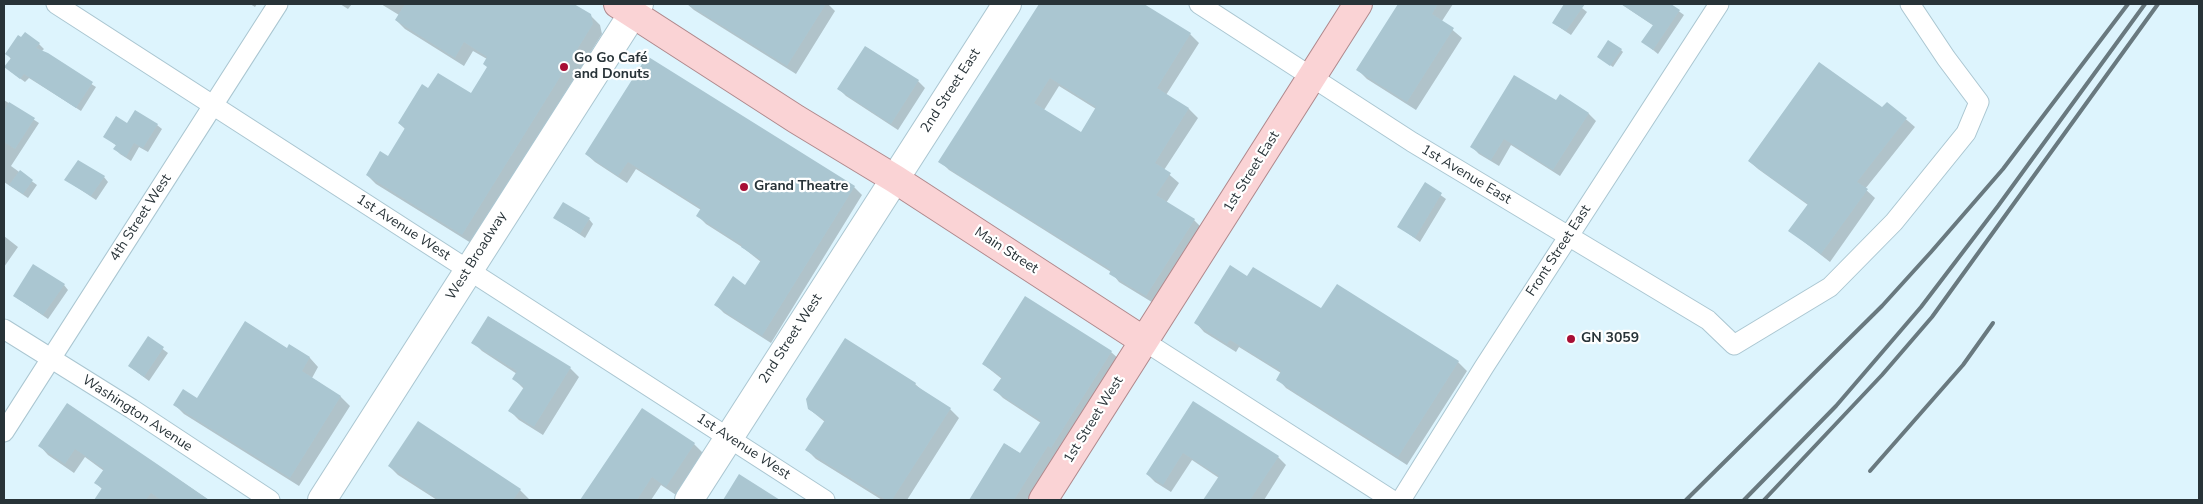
<!DOCTYPE html>
<meta charset="utf-8">
<style>
body{margin:0}
#map{position:relative;width:2203px;height:504px;overflow:hidden;background:#ddf4fd;font-family:"Nunito Sans",sans-serif}
canvas{display:block}
.frame{position:absolute;inset:0;border:5px solid #283338;pointer-events:none}
</style>
<div id="map">
<canvas width="2203" height="504"></canvas>
<div class="frame"></div>
</div>
<script>
const g = document.querySelector('canvas').getContext('2d');
g.lineJoin = 'round';
function fill(path, color) { g.fillStyle = color; g.fill(path, 'evenodd'); }
const shape = rows => new Path2D(rows.map(r => 'M' + r).join(''));
function trace(path, color, width, dash) { g.strokeStyle = color; g.lineWidth = width; g.lineCap = dash ? 'butt' : 'round'; g.setLineDash(dash || []); g.stroke(path); }
function label(font, color, halo, rows, align = 'center') {
  g.font = font + ' "Nunito Sans",sans-serif'; g.lineWidth = 4.5; g.setLineDash([]); g.textBaseline = 'middle'; g.strokeStyle = halo; g.fillStyle = color; for (const [text, x, y, turn = 0] of rows) {
    g.save(); g.translate(x, y); g.rotate((+turn || 0) * Math.PI / 180); g.textAlign = isNaN(turn) ? turn : align; if (halo) g.strokeText(text, 0, 0); g.fillText(text, 0, 0); g.restore();
  }
}
fill(shape([
 [250,4,257,4,255,7],
 [340,4,352,4,348,9],
 [381,4,572,4,590,15,600,25,602,34,471,243,376,184,367,175,388,158,406,130,399,123,429,90,471,94,488,67,487,59,473,51,464,66,405,29,396,20,399,15],
 [687,4,828,4,835,11,796,74,694,10],
 [1040,4,1142,4,1190,34,1199,43,1166,95,1189,109,1198,118,1164,170,1179,183,1166,203,1194,220,1203,229,1155,304,1119,282,1111,272,949,170,940,161],
 [1059,86,1096,109,1081,134,1044,110],
 [1400,4,1453,4,1442,21,1462,38,1416,110,1367,79,1358,70],
 [1566,4,1577,4,1587,12,1571,35,1553,23],
 [1621,4,1669,4,1684,15,1658,54,1643,42,1654,26],
 [21,39,39,44,44,49,41,52,96,87,81,111,29,78,25,82,10,71,11,59,7,54],
 [866,47,918,81,925,88,898,130,846,96,839,89],
 [1621,50,1623,52,1613,67,1598,57],
 [1560,96,1589,114,1596,121,1560,176,1511,145,1499,166,1479,154,1472,147,1556,102],
 [4,100,39,123,11,166,37,185,28,198,4,182],
 [1887,103,1915,127,1865,189,1875,198,1830,262,1790,231,1808,205,1758,169,1749,161,1883,109],
 [127,124,157,125,162,129,148,152,139,147,131,161,120,154,115,149,117,146,105,137],
 [586,154,854,187,862,195,771,343,724,313,715,304,745,286,761,262,742,247,706,224,698,216,701,210,636,169,627,183,595,162],
 [104,177,108,182,96,200,66,180],
 [1425,184,1446,199,1420,242,1399,227],
 [555,218,589,219,593,224,585,238],
 [4,236,18,247,4,267],
 [64,285,68,290,48,319,14,296],
 [1337,285,1458,362,1467,371,1407,465,1286,388,1278,379,1281,373,1239,347,1236,352,1204,332,1196,323,1322,310],
 [1025,298,1111,352,1120,360,1027,500,970,500,1005,444,1021,454,1041,423,1003,398,995,390,1002,379,983,364],
 [489,317,570,368,579,377,543,435,519,420,510,411,524,389,514,379,517,374,482,351,473,342],
 [148,338,168,353,149,381,129,366],
 [289,346,310,358,318,367,312,378,341,397,350,406,299,486,184,414,175,405,197,400,287,349],
 [915,384,924,392,950,409,959,418,907,500,882,500,816,459,807,450,825,422,809,409],
 [1193,402,1278,457,1286,465,1264,500,1204,500,1219,478,1192,460,1171,492,1155,482,1147,474],
 [68,405,209,500,98,500,96,498,102,489,96,483,104,471,85,457,74,473,48,455,40,446],
 [642,409,694,444,703,453,676,495,661,485,651,500,582,500],
 [389,466,520,490,529,499,528,500,437,500,398,475],
 [740,476,778,500,724,500]
]), '#0003');
fill(shape([
 [405,4,574,4,591,14,593,24,462,235,366,175,380,151,388,156,405,128,398,123,422,84,428,88,438,73,471,93,487,67,483,64,487,57,464,42,455,58,395,20],
 [687,4,826,4,787,66],
 [1039,4,1144,4,1191,33,1157,88,1189,108,1155,163,1171,173,1156,195,1195,219,1146,296,1109,274,1111,270,938,162],
 [1050,78,1096,107,1081,132,1034,103],
 [1398,4,1438,4,1432,14,1454,28,1407,102,1356,70],
 [1564,4,1585,4,1566,31,1552,23],
 [1621,4,1671,4,1680,10,1653,50,1641,42,1653,25],
 [25,32,40,43,36,48,48,53,93,82,76,108,24,74,20,79,4,67,11,58,5,54,18,35,21,37],
 [1608,40,1622,49,1610,66,1597,57],
 [865,46,919,80,891,124,837,89],
 [647,56,855,186,762,336,714,305,733,276,745,285,761,260,741,247,742,245,696,216,701,208,628,162,618,176,585,154],
 [1819,62,1882,107,1887,102,1907,118,1857,182,1868,189,1821,254,1788,231,1808,204,1748,161],
 [1514,75,1556,100,1560,94,1589,113,1553,170,1504,139,1491,160,1470,147],
 [9,102,35,118,15,149,4,142,4,111],
 [135,110,158,124,143,148,134,143,126,157,113,149,116,145,103,137,116,116,127,123],
 [78,160,105,176,91,196,64,180],
 [20,170,33,180,23,194,9,185],
 [1425,182,1442,193,1415,238,1397,227],
 [563,202,590,218,580,234,553,218],
 [33,264,65,284,43,315,13,296],
 [1230,265,1247,276,1253,267,1321,308,1337,284,1459,361,1398,457,1276,380,1281,371,1230,340,1227,344,1194,323],
 [1025,296,1112,351,1051,448,1048,446,1014,500,969,500,1004,443,1020,453,1041,421,993,390,1002,377,982,364],
 [488,316,571,367,534,427,508,411,524,387,512,379,517,371,471,343],
 [245,321,287,348,289,344,310,357,302,371,341,396,290,478,173,405,183,389,197,398],
 [148,336,164,347,144,377,128,366],
 [845,338,916,383,915,385,951,408,892,500,886,500,805,450,825,420,808,409,806,399],
 [1193,401,1279,456,1250,500,1203,500,1219,476,1183,453,1163,485,1146,474],
 [67,403,157,464,209,500,161,500,151,493,146,500,94,500,102,488,94,483,104,469,75,449,65,464,38,446],
 [642,408,695,443,666,487,652,477,637,500,580,500],
 [418,421,521,489,513,500,439,500,388,466],
 [739,474,780,500,723,500]
]), '#aac6d1');
const street = shape([
 [56,4,825,500],
 [1199,4,1412,142,1708,320,1734,345,1830,287,1894,222,1966,133,1979,102,1946,58,1910,4],
 [4,329,132,409,270,500],
 [1144,341,1392,500],
 [4,432,278,4],
 [1401,500,1484,367,1719,4]
]);
const secondary = shape([
 [322,500,639,4],
 [689,500,1007,4]
]);
const primary = shape([
 [618,4,796,119,895,179,1144,341],
 [1043,500,1358,4]
]);
trace(street, '#aac6d1', 21);
trace(secondary, '#aac6d1', 30);
trace(primary, '#af888c', 30);
trace(street, '#fff', 19);
trace(secondary, '#fff', 28);
trace(primary, '#fad3d5', 28);
trace(shape([
 [1870,471,1963,365,1993,323],
 [1686,500,1882,306,1931,252,2003,169,2128,4],
 [1744,500,1836,406,1921,307,1998,206,2145,4],
 [1764,500,1882,375,1932,317,2158,4]
]), '#69797f', 4);
for (const [x, y, r, color] of [
 [564,67,5,"#a70e35"],
 [744,187,5,"#a70e35"],
 [1571,339,5,"#a70e35"]
]) { const dot = new Path2D(); dot.arc(x, y, r, 0, 2 * Math.PI); g.fillStyle = color; g.fill(dot); trace(dot, '#fff', 2); }
label('bold 14px', '#283338', '#fff', [
 ["Go Go Café",574,59],
 ["and Donuts",574,75],
 ["Grand Theatre",754,187],
 ["GN 3059",1581,339]
], 'left');
label('14px', '#283338', '#fff', [
 ["2nd Street East",951,91,-57],
 ["1st Street East",1252,172,-58],
 ["1st Avenue East",1466,175,31],
 ["4th Street West",141,218,-57],
 ["1st Avenue West",403,228,33],
 ["Main Street",1006,251,33],
 ["Front Street East",1559,251,-57],
 ["West Broadway",477,256,-58],
 ["2nd Street West",791,339,-57],
 ["Washington Avenue",137,414,33],
 ["1st Street West",1094,420,-58],
 ["1st Avenue West",743,447,33]
]);
</script>
